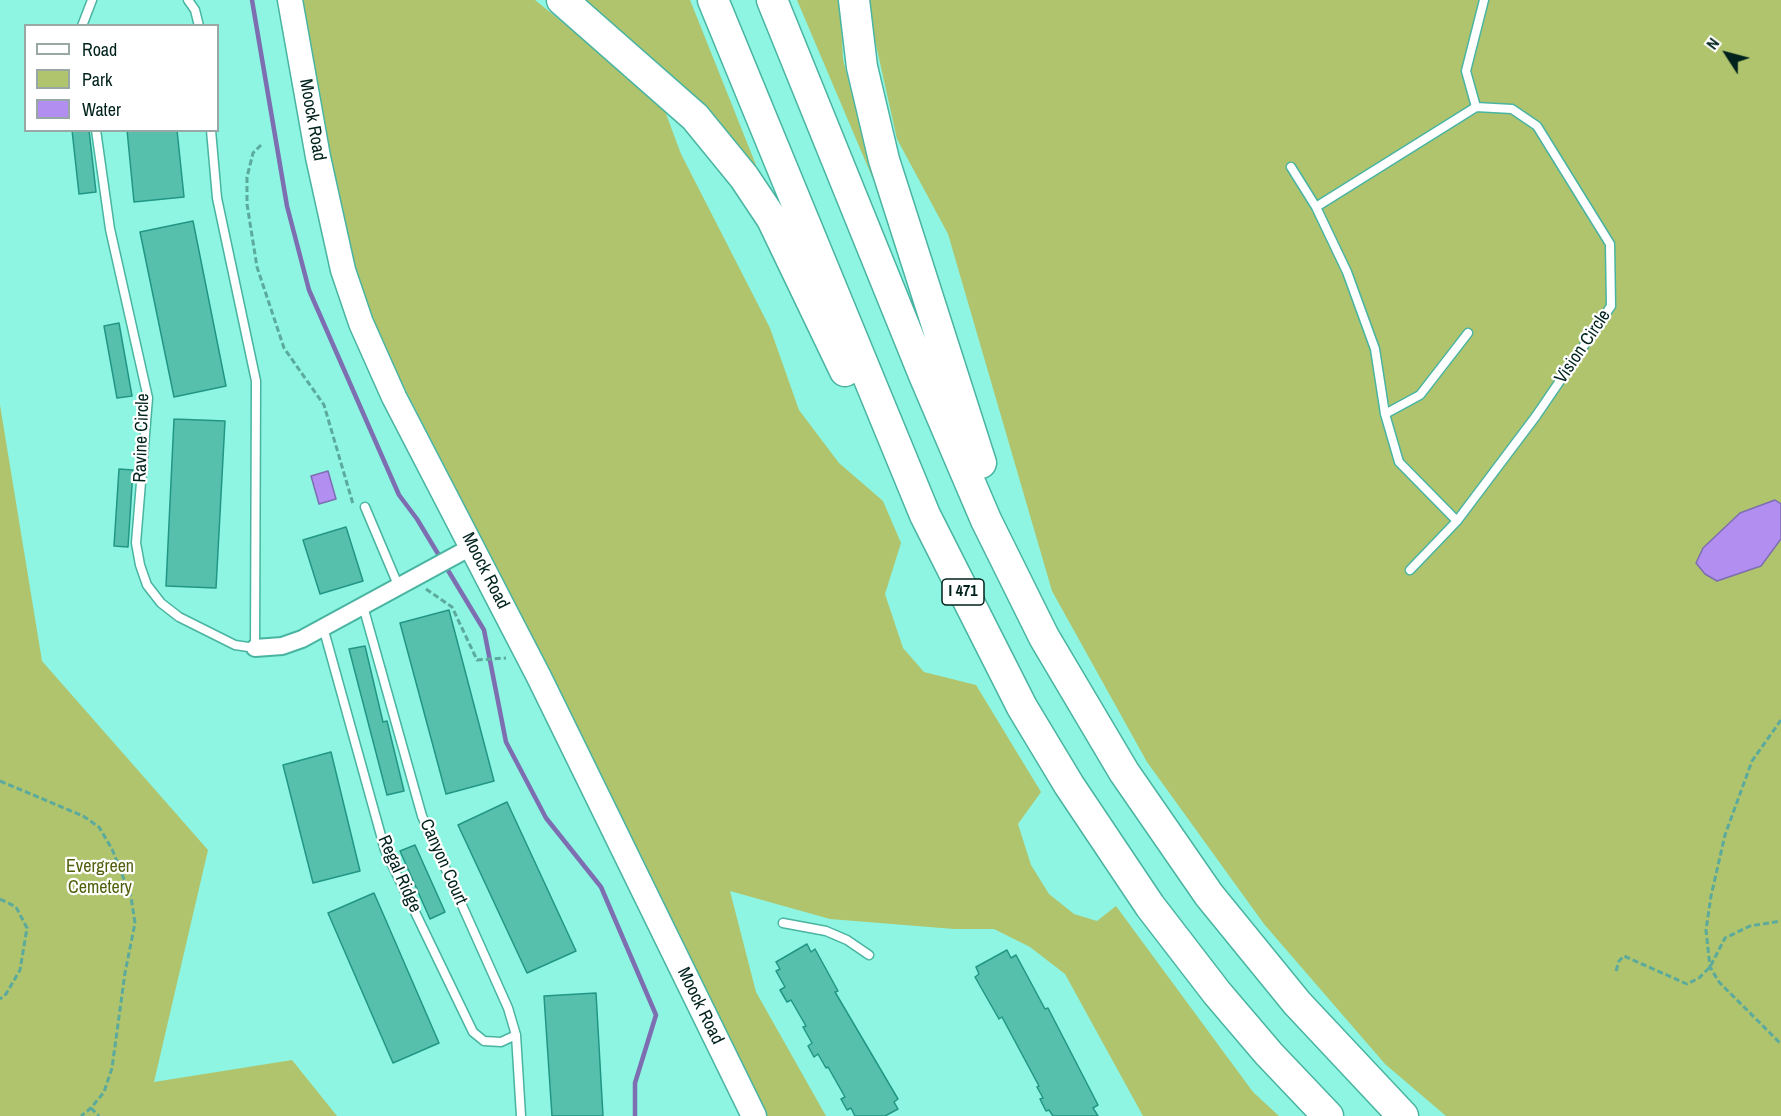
<!DOCTYPE html>
<style>
body{margin:0}
#map{position:relative;width:1781px;height:1116px;overflow:hidden;background:#8df5e1;font-family:"Archivo Narrow",sans-serif}
canvas{display:block}
.legend{position:absolute;left:24px;top:24px;width:195px;height:108px;box-sizing:border-box;background:#fff;border:2px solid #99a7a5;margin:0;padding:8px 10px;list-style:none;font-size:18px;color:#00221d}
.legend li{display:flex;align-items:center;gap:12px;height:30px}
.legend b{width:30px;border:2px solid #99a7a5}
.north{position:absolute;left:1697px;top:24px;width:60px;height:60px;-webkit-text-stroke:4px #fff;paint-order:stroke;rotate:306deg;font-size:16px;font-weight:700;line-height:24px;text-align:center;color:#00221d}
.north::after{content:'';display:block;margin:auto;width:21px;height:27px;background:#00221d;clip-path:polygon(50% 0,100% 100%,50% 72%,0 100%)}
</style>
<div id="map">
<canvas width="1781" height="1116"></canvas>
<ul class="legend">
<li><b style="height:8px;background:#fff"></b>Road</li>
<li><b style="height:16px;background:#b0c46e"></b>Park</li>
<li><b style="height:16px;background:#b28ef0"></b>Water</li>
</ul>
<div class="north">N</div>
</div>
<script>
const g = document.querySelector('canvas').getContext('2d');
g.lineJoin = 'round';
function fill(path, color) { g.fillStyle = color; g.fill(path, 'evenodd'); }
const shape = rows => new Path2D(rows.map(r => 'M' + r).join(''));
function trace(path, color, width, dash) { g.strokeStyle = color; g.lineWidth = width; g.lineCap = dash ? 'butt' : 'round'; g.setLineDash(dash || []); g.stroke(path); }
function label(font, color, halo, rows, align = 'center') {
  g.font = font + ' "Archivo Narrow",sans-serif'; g.lineWidth = 4.5; g.setLineDash([]); g.textBaseline = 'middle'; g.strokeStyle = halo; g.fillStyle = color; for (const [text, x, y, turn = 0] of rows) {
    g.save(); g.translate(x, y); g.rotate((+turn || 0) * Math.PI / 180); g.textAlign = isNaN(turn) ? turn : align; if (halo) g.strokeText(text, 0, 0); g.fillText(text, 0, 0); g.restore();
  }
}
fill(shape([
 [299,0,535,0,662,103,681,154,770,328,799,410,839,463,883,501,901,543,885,594,903,648,924,672,976,685,1041,792,1018,824,1031,865,1049,894,1074,914,1097,921,1116,906,1253,1092,1279,1116,1143,1116,1065,974,1030,947,994,929,954,929,830,919,730,891,756,992,826,1116,764,1116,512,598,383,346,342,239],
 [578,0,690,0,766,190],
 [797,0,840,0,843,59,873,179],
 [870,0,1781,0,1781,1116,1446,1116,1385,1064,1264,924,1147,762,1052,591,948,234,897,139,870,18],
 [0,405,42,661,208,850,154,1082,292,1060,337,1116,0,1116]
]), '#b0c46e');
const water = shape([
 [328,471,336,499,319,504,311,476,328,471],
 [1775,500,1781,504,1781,539,1761,566,1717,581,1705,574,1696,563,1703,548,1740,513,1775,500]
]);
fill(water, '#b28ef0');
trace(water, '#7d6eb1', 1.5);
trace(shape([
 [252,0,287,206,309,290,399,495,417,519,484,630,506,742,546,818,601,887,656,1015,635,1083,635,1116]
]), '#7d6eb1', 4.5);
const building = shape([
 [72,130,89,130,96,192,79,194,72,130],
 [127,130,177,130,184,197,134,202,127,130],
 [193,221,226,386,174,397,140,232,193,221],
 [119,323,132,396,117,398,104,326,119,323],
 [174,419,225,421,216,588,166,586,174,419],
 [119,469,133,470,128,547,114,546,119,469],
 [346,527,363,581,320,594,303,540,346,527],
 [449,610,494,781,446,794,400,623,449,610],
 [365,646,383,722,387,721,404,791,387,795,349,649,365,646],
 [331,752,360,871,313,883,283,765,331,752],
 [507,802,576,951,527,973,458,825,507,802],
 [415,845,445,912,430,919,400,851,415,845],
 [374,893,439,1043,393,1063,328,913,374,893],
 [807,944,811,952,815,949,838,991,835,992,898,1099,894,1102,898,1109,885,1116,855,1116,851,1108,847,1110,841,1099,845,1097,828,1067,826,1068,818,1054,814,1057,808,1046,812,1043,803,1027,806,1026,791,1000,787,1002,780,990,785,987,776,971,780,969,776,962,807,944],
 [1007,950,1011,958,1016,955,1045,1009,1048,1008,1098,1105,1093,1108,1098,1116,1053,1116,1049,1110,1046,1111,1040,1099,1043,1098,1037,1087,1039,1086,1002,1017,999,1019,975,977,979,974,976,967,1007,950],
 [596,993,603,1116,552,1116,544,996,596,993]
]);
fill(building, '#57c0ad');
trace(building, '#229684', 1.5);
const service = shape([
 [188,0,195,10,199,26],
 [82,26,92,0],
 [96,130,110,229,148,398,136,543,140,565,147,585,161,603,179,617,235,645,255,648,256,381,217,198,211,130],
 [1291,167,1316,207],
 [1385,414,1420,395,1468,333],
 [365,507,398,585],
 [1457,521,1399,462,1385,414,1375,349,1347,272,1316,207,1476,107],
 [1410,570,1457,521,1536,416,1611,306,1610,244,1537,126,1512,109,1476,107,1466,71,1484,0],
 [363,606,422,816,508,1008,516,1035,521,1116],
 [323,627,385,850,473,1032,484,1041,501,1042,516,1035],
 [783,923,826,931,847,940,869,955]
]);
const minor = shape([
 [255,648,282,646,302,639,473,546]
]);
const secondary = shape([
 [290,0,318,157,343,270,361,323,394,397,539,677,754,1116]
]);
const motorway = shape([
 [562,0,695,117,744,177,772,219,845,371],
 [713,0,925,515,1022,707,1069,785,1150,906,1217,993,1269,1054,1328,1116],
 [772,0,924,375,986,520,1044,637,1124,772,1209,895,1297,1003,1403,1116],
 [854,0,862,67,884,160,981,463]
]);
trace(service, '#49b4a1', 11);
trace(minor, '#49b4a1', 20);
trace(secondary, '#49b4a1', 27);
trace(motorway, '#49b4a1', 33);
trace(shape([
 [261,145,253,153,247,177,247,204,257,267,284,348,324,405,353,504],
 [426,589,452,607,477,660,506,658],
 [1781,720,1752,761,1725,835,1711,896,1706,930,1710,967,1719,982,1781,1044],
 [0,781,83,816,99,827,112,849,131,897,135,923,125,973,112,1068,104,1092,91,1108,81,1116],
 [0,899,16,907,27,928,20,970,6,994,0,999],
 [1616,971,1619,961,1624,956,1687,984,1699,978,1710,967,1725,938,1750,926,1781,921],
 [91,1108,99,1116]
]), '#5baa9c', 3, [6, 3]);
trace(service, '#fff', 8);
trace(minor, '#fff', 16);
trace(secondary, '#fff', 24);
trace(motorway, '#fff', 30);
for (const [x, y, w] of [
 [963,592,42]
]) { const box = new Path2D(); box.roundRect(x - w / 2, y - 13, w, 26, 4.5); g.fillStyle = '#fff'; g.fill(box); trace(box, '#00221d', 1.5); }
label('bold 16px', '#00221d', null, [
 ["I 471",963,592]
]);
label('18px', '#00221d', '#fff', [
 ["Moock Road",312,120,80],
 ["Vision Circle",1583,347,-56],
 ["Ravine Circle",142,438,-88],
 ["Moock Road",485,571,63],
 ["Canyon Court",443,862,66],
 ["Regal Ridge",399,874,66],
 ["Moock Road",700,1006,64]
]);
label('18px', '#51600c', '#fff', [
 ["Evergreen",100,867],
 ["Cemetery",100,888]
]);
</script>
